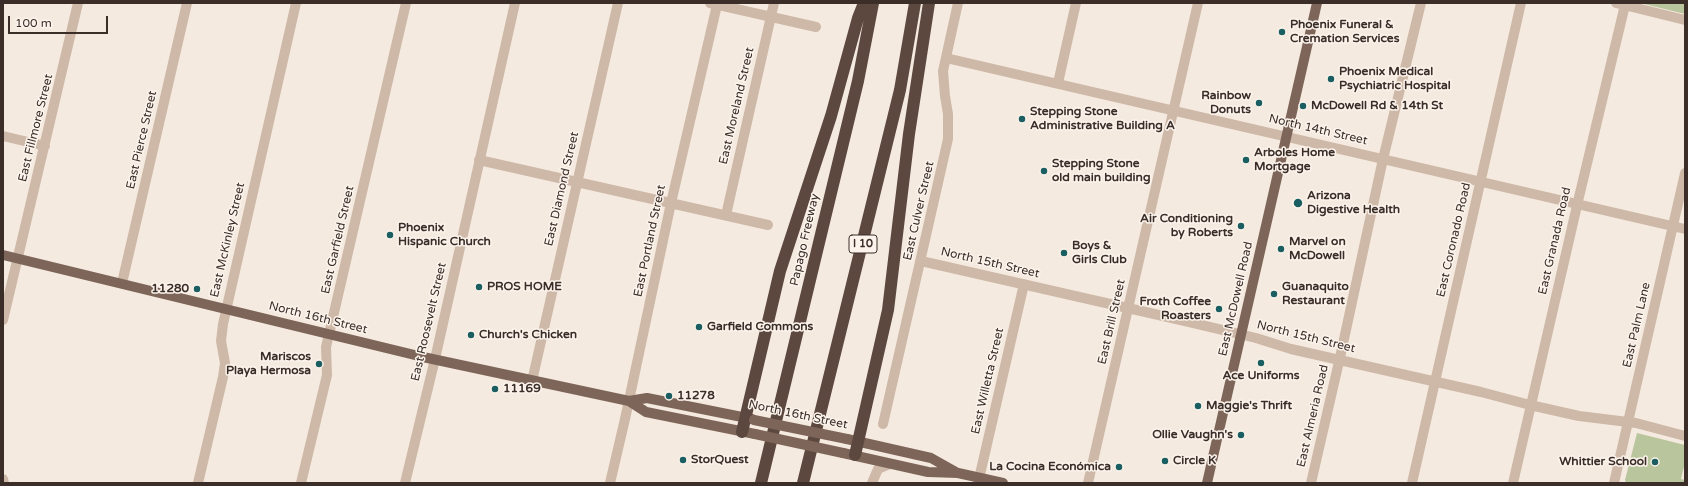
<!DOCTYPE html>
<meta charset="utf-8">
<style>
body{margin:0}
#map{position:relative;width:1688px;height:486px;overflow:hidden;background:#f5eadf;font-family:"Varela Round",sans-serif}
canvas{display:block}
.frame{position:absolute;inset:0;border:4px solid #3b2e29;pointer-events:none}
.scale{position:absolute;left:8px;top:16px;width:100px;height:18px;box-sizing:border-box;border:2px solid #3b2e29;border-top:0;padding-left:5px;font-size:12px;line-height:14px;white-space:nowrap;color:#3b2e29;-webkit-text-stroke:3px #fcf4ec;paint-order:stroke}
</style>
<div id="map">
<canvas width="1688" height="486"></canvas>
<div class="frame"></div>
<div class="scale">100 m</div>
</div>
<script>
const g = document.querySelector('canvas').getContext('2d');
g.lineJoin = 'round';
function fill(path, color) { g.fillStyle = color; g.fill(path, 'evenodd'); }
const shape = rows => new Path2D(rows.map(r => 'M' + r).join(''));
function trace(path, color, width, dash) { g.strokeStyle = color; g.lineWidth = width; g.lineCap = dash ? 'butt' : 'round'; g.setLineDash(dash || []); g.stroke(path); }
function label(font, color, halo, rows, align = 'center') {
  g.font = font + ' "Varela Round",sans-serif'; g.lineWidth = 3; g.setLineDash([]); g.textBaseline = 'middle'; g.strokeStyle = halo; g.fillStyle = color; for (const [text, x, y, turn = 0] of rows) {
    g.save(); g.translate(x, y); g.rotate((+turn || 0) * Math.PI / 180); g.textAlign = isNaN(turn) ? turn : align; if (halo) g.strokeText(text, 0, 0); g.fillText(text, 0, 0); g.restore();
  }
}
fill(shape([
 [1640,3,1685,3,1685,14],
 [1637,433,1685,445,1685,462,1681,479,1685,480,1685,483,1626,483,1625,480]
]), '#b9c69d');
trace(shape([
 [710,3,816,27],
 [1616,3,1685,20],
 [946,58,1685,229],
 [1058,83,1076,3],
 [3,136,45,146],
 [479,160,768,225],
 [726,215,774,3],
 [921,261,1185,321,1256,338,1291,349,1481,392,1530,405,1579,416,1636,423,1685,436],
 [122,283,187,3],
 [3,320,78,3],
 [532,381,618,3],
 [883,424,948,139,948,114,945,96,943,71,958,3],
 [3,479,4,483],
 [198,483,223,377,225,363,221,341,223,324,296,3],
 [301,483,327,375,326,347,406,3],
 [405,483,435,359,515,3],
 [610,483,625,419,671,203,717,5],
 [872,483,878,469,890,464],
 [978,483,1024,284],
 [1088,483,1198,3],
 [1311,483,1341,353,1383,159,1421,3],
 [1412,483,1521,3],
 [1513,483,1579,197,1625,5],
 [1614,483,1685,173]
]), '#ceb9a9', 10);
trace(shape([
 [3,255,423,357,629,401,646,412,755,434],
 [629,401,647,398,752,419],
 [847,439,931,458,956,472],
 [843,453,928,472,958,473,1003,483],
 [1207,483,1317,3]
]), '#7e6559', 10);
trace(shape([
 [742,432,780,271,831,116,858,18,864,3],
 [855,455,888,310,909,134,929,3],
 [761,483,858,81,873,3],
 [803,483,900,90,915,3]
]), '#5d4840', 12);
trace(shape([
 [754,420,847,439],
 [755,434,843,453]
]), '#7e6559', 10);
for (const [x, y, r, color] of [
 [1282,32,4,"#1b5e61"],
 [1331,79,4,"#1b5e61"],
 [1259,103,4,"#1b5e61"],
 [1303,106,4,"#1b5e61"],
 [1022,119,4,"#1b5e61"],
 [1246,160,4,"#1b5e61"],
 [1044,171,4,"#1b5e61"],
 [1298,203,5,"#1b5e61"],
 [1241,226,4,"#1b5e61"],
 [390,235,4,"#1b5e61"],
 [1281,249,4,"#1b5e61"],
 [1064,253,4,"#1b5e61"],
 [479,287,4,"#1b5e61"],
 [197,289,4,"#1b5e61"],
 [1274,294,4,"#1b5e61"],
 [1219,309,4,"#1b5e61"],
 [699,327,4,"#1b5e61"],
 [471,335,4,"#1b5e61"],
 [1261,363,4,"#1b5e61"],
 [319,364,4,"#1b5e61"],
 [495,389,4,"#1b5e61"],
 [669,396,4,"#1b5e61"],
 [1198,406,4,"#1b5e61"],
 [1241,435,4,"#1b5e61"],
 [683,460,4,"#1b5e61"],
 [1165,461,4,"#1b5e61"],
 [1655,462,4,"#1b5e61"],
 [1119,467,4,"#1b5e61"]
]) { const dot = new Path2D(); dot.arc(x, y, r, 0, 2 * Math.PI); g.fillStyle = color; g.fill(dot); trace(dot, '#fcf4ec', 1.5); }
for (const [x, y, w] of [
 [863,244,28]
]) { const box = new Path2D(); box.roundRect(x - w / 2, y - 9, w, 18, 3); g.fillStyle = '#fcf4ec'; g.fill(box); trace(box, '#3b2e29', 1); }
label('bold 11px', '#3b2e29', null, [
 ["I 10",863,244]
]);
label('bold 12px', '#3b2e29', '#fcf4ec', [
 ["Phoenix Funeral &",1290,25],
 ["Cremation Services",1290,39],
 ["Phoenix Medical",1339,72],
 ["Psychiatric Hospital",1339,86],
 ["Rainbow",1251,96,"right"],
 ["Donuts",1251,110,"right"],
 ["McDowell Rd & 14th St",1311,106],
 ["Stepping Stone",1030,112],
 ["Administrative Building A",1030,126],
 ["Arboles Home",1254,153],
 ["Mortgage",1254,167],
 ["Stepping Stone",1052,164],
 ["old main building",1052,178],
 ["Arizona",1307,196],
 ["Digestive Health",1307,210],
 ["Air Conditioning",1233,219,"right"],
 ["by Roberts",1233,233,"right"],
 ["Phoenix",398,228],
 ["Hispanic Church",398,242],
 ["Marvel on",1289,242],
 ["McDowell",1289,256],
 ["Boys &",1072,246],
 ["Girls Club",1072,260],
 ["PROS HOME",487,287],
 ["Guanaquito",1282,287],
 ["Restaurant",1282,301],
 ["11280",189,289,"right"],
 ["Froth Coffee",1211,302,"right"],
 ["Roasters",1211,316,"right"],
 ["Garfield Commons",707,327],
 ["Church's Chicken",479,335],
 ["Mariscos",311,357,"right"],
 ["Playa Hermosa",311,371,"right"],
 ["Ace Uniforms",1261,376,"center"],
 ["11169",503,389],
 ["11278",677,396],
 ["Maggie's Thrift",1206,406],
 ["Ollie Vaughn's",1233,435,"right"],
 ["StorQuest",691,460],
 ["Circle K",1173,461],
 ["Whittier School",1647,462,"right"],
 ["La Cocina Económica",1111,467,"right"]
], 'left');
label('12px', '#3b2e29', '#fcf4ec', [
 ["East Moreland Street",737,106,-77],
 ["East Fillmore Street",36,128,-76],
 ["North 14th Street",1318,130,13],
 ["East Pierce Street",142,140,-77],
 ["East Diamond Street",562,189,-77],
 ["East Culver Street",919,211,-77],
 ["East McKinley Street",228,240,-77],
 ["East Garfield Street",338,240,-77],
 ["Papago Freeway",805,240,-77],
 ["East Coronado Road",1454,240,-77],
 ["East Portland Street",650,241,-78],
 ["East Granada Road",1555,241,-77],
 ["North 15th Street",990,263,13],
 ["East McDowell Road",1236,299,-77],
 ["North 16th Street",318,318,14],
 ["East Roosevelt Street",429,322,-77],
 ["East Brill Street",1112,322,-77],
 ["East Palm Lane",1637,325,-77],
 ["North 15th Street",1306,337,14],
 ["East Willetta Street",988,381,-77],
 ["North 16th Street",798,415,12],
 ["East Almeria Road",1313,416,-77]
]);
</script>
